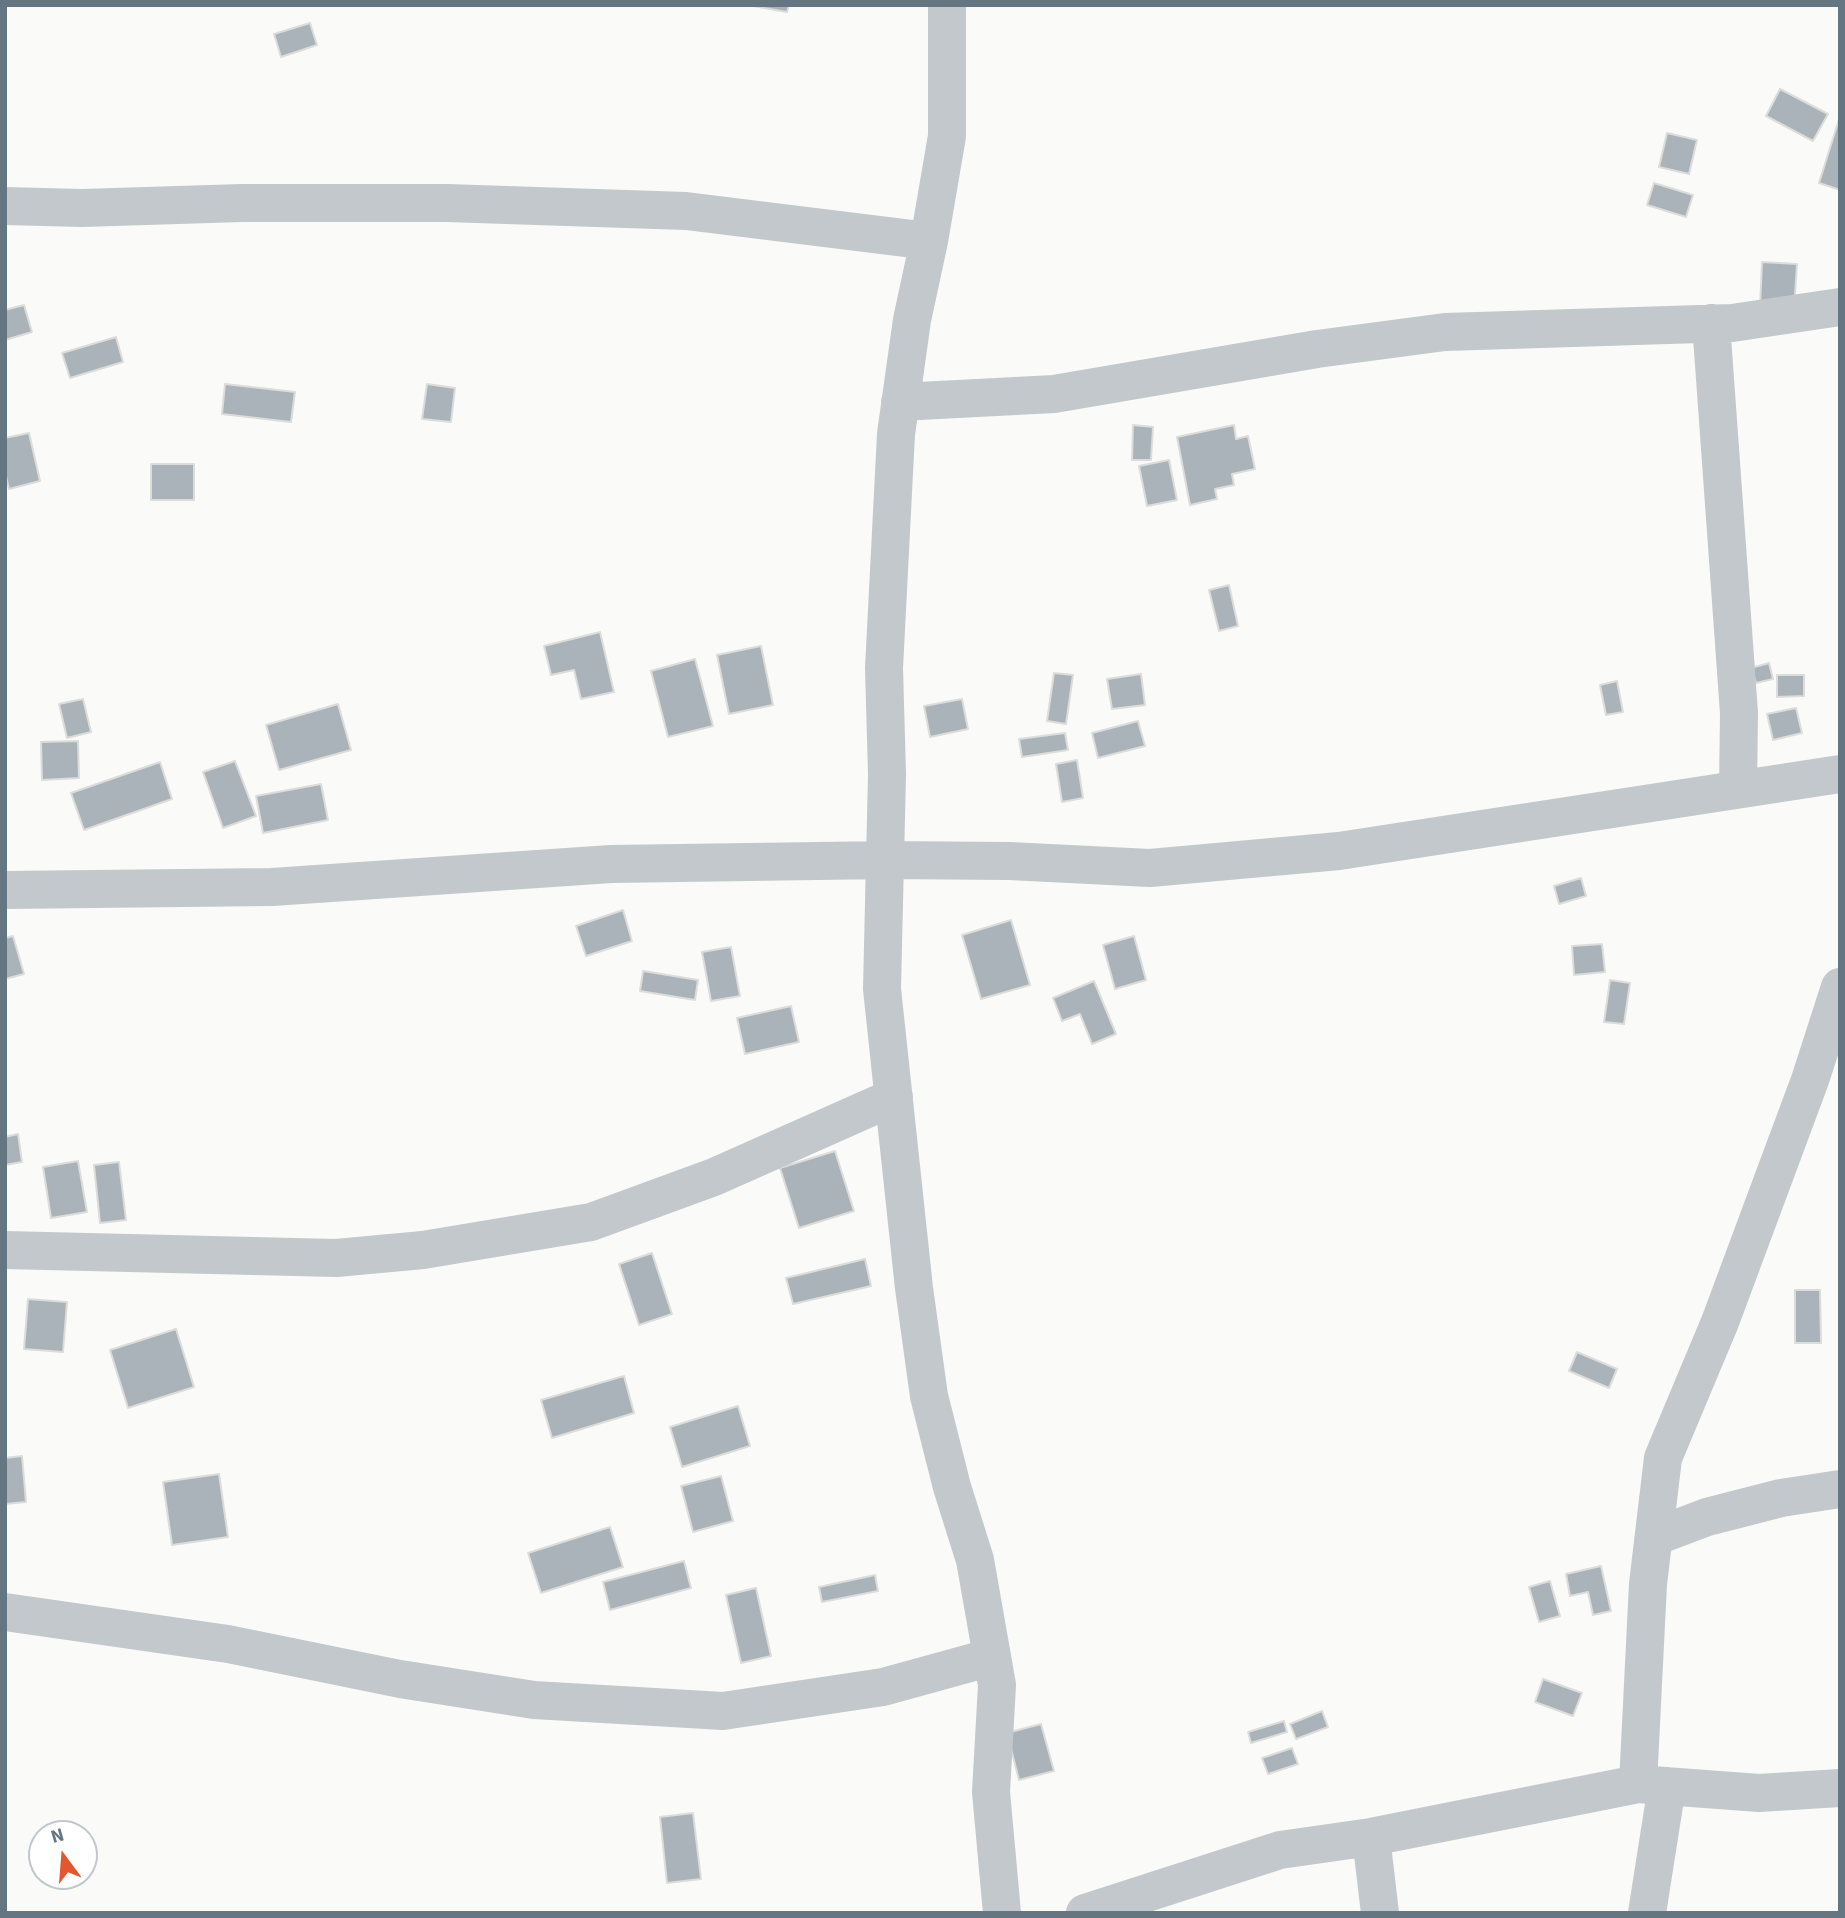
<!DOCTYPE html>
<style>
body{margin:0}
#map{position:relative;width:1845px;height:1918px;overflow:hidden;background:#fafaf8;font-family:"Source Sans 3",sans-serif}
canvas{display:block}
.frame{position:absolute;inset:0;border:7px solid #657683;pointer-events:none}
.north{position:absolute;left:28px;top:1820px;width:70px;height:70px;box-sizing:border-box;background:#fff;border:2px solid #c1c8cd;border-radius:50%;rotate:344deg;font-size:19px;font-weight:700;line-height:28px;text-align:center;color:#657683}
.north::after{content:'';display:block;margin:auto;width:24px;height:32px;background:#e4572e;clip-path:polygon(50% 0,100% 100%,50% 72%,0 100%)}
</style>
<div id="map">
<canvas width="1845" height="1918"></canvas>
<div class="frame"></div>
<div class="north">N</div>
</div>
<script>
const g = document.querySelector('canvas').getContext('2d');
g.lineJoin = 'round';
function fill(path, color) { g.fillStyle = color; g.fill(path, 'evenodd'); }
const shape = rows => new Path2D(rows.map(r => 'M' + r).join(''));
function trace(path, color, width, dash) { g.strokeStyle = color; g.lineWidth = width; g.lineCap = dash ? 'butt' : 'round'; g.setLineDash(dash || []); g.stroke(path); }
const building = shape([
 [747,5,789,5,787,12,747,5],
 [310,23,317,45,281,57,274,34,310,23],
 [1780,89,1828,114,1813,141,1766,116,1780,89],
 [1840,116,1840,190,1819,183,1840,116],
 [1667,133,1697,140,1689,174,1659,167,1667,133],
 [1654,183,1693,195,1686,217,1647,205,1654,183],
 [1762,262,1797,264,1794,309,1760,307,1762,262],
 [24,305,32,332,5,340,5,310,24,305],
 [116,337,123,362,70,378,62,353,116,337],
 [225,384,295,392,291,422,222,414,225,384],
 [427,384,455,388,451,422,422,419,427,384],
 [1133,425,1153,427,1151,460,1132,460,1133,425],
 [1234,425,1236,439,1248,436,1255,469,1232,474,1234,485,1215,489,1217,499,1190,505,1177,437,1234,425],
 [29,433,40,481,9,489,5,472,5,438,29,433],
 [1169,460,1177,500,1147,506,1139,466,1169,460],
 [151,464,194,464,194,500,151,500,151,464],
 [1229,585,1238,626,1219,631,1209,590,1229,585],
 [600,632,614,692,581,699,574,670,551,675,544,646,600,632],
 [761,646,773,705,729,714,717,655,761,646],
 [695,659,713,726,668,737,651,671,695,659],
 [1769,663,1773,679,1756,683,1751,668,1769,663],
 [1054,673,1073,675,1066,724,1047,721,1054,673],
 [1141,674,1145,705,1112,709,1107,679,1141,674],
 [1777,675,1804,675,1804,696,1777,697,1777,675],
 [1617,681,1623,712,1606,715,1600,685,1617,681],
 [83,699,91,732,67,738,59,704,83,699],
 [962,699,968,729,930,737,924,706,962,699],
 [338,704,351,750,279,770,266,725,338,704],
 [1796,708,1802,733,1773,740,1767,714,1796,708],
 [1138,721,1145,746,1098,758,1092,733,1138,721],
 [1065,733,1068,750,1022,757,1019,739,1065,733],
 [78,741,79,778,42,780,41,742,78,741],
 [1077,760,1083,798,1062,802,1056,764,1077,760],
 [235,761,256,816,223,828,203,772,235,761],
 [160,762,172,799,84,830,71,793,160,762],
 [321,784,328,820,263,833,256,796,321,784],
 [1581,878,1586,896,1559,904,1554,886,1581,878],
 [623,910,632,941,586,956,576,926,623,910],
 [1011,920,1030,985,981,999,962,935,1011,920],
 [13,936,24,974,5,979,5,938,13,936],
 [1134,936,1146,980,1115,989,1103,945,1134,936],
 [1602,944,1605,972,1574,975,1572,946,1602,944],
 [731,947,740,996,711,1001,702,952,731,947],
 [643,971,698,980,695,1000,640,991,643,971],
 [1610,980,1630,983,1624,1024,1604,1022,1610,980],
 [1094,981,1116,1034,1092,1044,1080,1014,1062,1021,1053,998,1094,981],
 [791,1006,799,1042,745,1054,737,1018,791,1006],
 [18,1134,22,1162,5,1165,5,1137,18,1134],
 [835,1151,854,1211,799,1228,780,1168,835,1151],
 [78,1161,87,1212,51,1218,43,1167,78,1161],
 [119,1162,126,1220,100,1223,94,1165,119,1162],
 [652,1253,672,1314,639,1325,619,1264,652,1253],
 [865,1259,871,1286,793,1304,786,1278,865,1259],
 [1795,1290,1820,1290,1821,1343,1795,1343,1795,1290],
 [28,1299,67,1302,63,1352,24,1349,28,1299],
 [176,1329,194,1387,128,1408,110,1350,176,1329],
 [1577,1352,1617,1369,1609,1388,1569,1371,1577,1352],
 [624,1376,634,1413,552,1438,541,1400,624,1376],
 [738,1406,750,1446,682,1467,670,1427,738,1406],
 [22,1456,26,1502,5,1504,5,1458,22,1456],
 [219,1474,228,1537,172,1545,163,1482,219,1474],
 [721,1476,733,1521,693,1532,681,1486,721,1476],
 [610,1527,623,1567,541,1593,528,1553,610,1527],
 [684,1561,691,1588,610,1610,603,1582,684,1561],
 [1601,1566,1611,1611,1593,1615,1588,1592,1570,1596,1566,1574,1601,1566],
 [875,1575,878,1591,822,1602,819,1587,875,1575],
 [1550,1581,1560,1616,1539,1622,1529,1587,1550,1581],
 [756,1588,771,1656,741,1663,726,1595,756,1588],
 [1543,1679,1582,1693,1573,1716,1535,1702,1543,1679],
 [1322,1711,1328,1727,1296,1739,1290,1724,1322,1711],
 [1284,1721,1287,1732,1251,1743,1248,1732,1284,1721],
 [1041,1724,1054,1771,1019,1780,1007,1733,1041,1724],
 [1292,1748,1298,1764,1268,1774,1262,1758,1292,1748],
 [693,1813,701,1879,667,1883,660,1817,693,1813]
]);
fill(building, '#aab3b9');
trace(building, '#dcdcda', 2);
trace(shape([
 [947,5,947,136,929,241,912,320,896,434,884,668,887,774,882,989,914,1288,929,1396,952,1487,975,1560,997,1685,991,1792,1002,1913],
 [5,206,82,208,242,203,447,203,686,211,929,241],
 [1711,323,1739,713,1738,789],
 [900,402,1054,394,1317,349,1445,332,1732,323,1840,307],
 [5,890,272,887,611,864,886,860,1009,861,1150,868,1339,851,1840,774],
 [5,1250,336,1258,423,1250,591,1222,714,1177,894,1097],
 [1654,1537,1707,1517,1781,1498,1840,1489],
 [5,1612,228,1644,400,1679,534,1700,723,1711,883,1687,992,1657],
 [1638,1784,1648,1584,1663,1458,1720,1322,1810,1080,1840,987],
 [1371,1837,1380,1913],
 [1085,1913,1280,1850,1371,1837,1638,1784,1759,1793,1840,1788],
 [1647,1913,1667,1786]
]), '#c3c8cc', 38);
</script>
